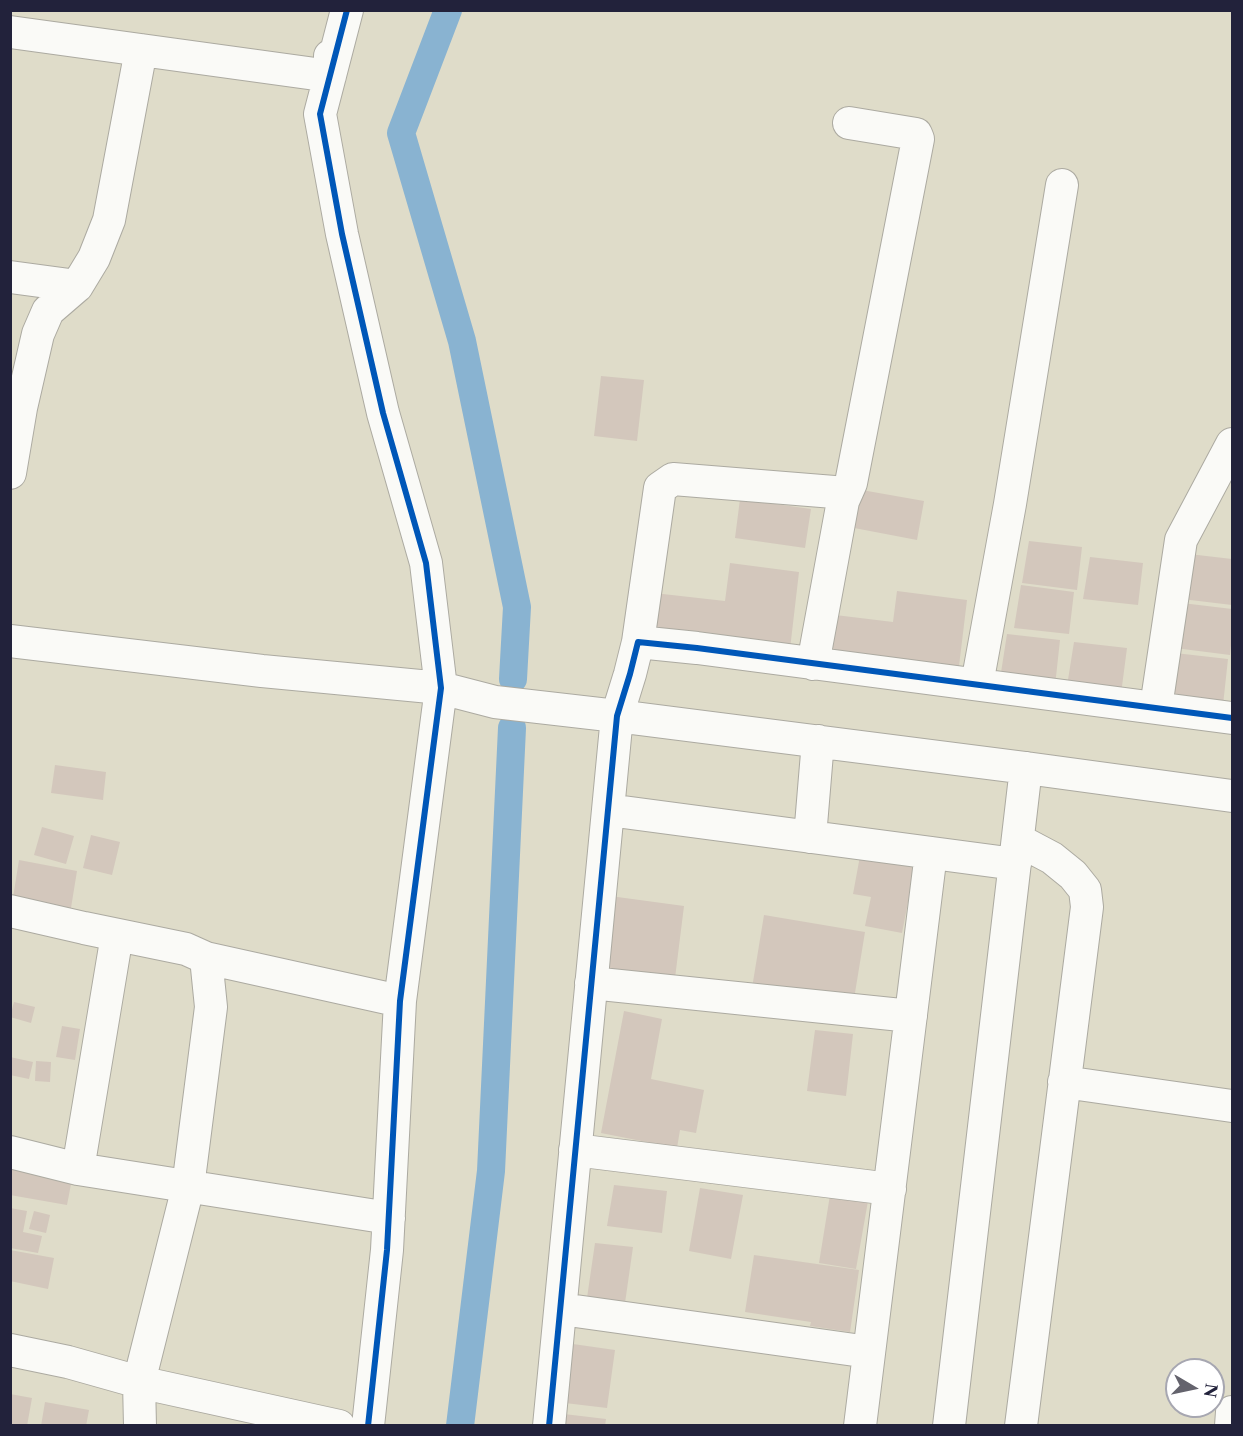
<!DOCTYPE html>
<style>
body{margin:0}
#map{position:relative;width:1243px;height:1436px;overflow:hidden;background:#dfdcc9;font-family:"Libre Caslon Text",serif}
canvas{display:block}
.frame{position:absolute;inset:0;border:12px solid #22223b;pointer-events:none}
.north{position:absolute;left:1165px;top:1358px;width:60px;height:60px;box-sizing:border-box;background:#fff;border:2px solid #a7a7b1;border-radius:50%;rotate:99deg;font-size:16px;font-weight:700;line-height:24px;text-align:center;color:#22223b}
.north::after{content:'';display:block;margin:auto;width:21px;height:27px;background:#64636d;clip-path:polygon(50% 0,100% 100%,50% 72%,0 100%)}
</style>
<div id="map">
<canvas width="1243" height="1436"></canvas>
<div class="frame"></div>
<div class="north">N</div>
</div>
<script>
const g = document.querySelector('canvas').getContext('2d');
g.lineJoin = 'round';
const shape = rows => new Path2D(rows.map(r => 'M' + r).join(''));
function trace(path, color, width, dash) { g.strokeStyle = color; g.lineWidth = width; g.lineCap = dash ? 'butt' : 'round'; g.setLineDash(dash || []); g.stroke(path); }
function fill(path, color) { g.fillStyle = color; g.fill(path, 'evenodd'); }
trace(shape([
 [448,10,401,133,462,341,517,607,513,679],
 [460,1426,491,1171,512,728]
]), '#89b3d1', 28);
fill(shape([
 [601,376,644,380,637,441,594,436],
 [856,489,924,501,917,540,849,527],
 [740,499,811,509,805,548,735,538],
 [1029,541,1082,547,1077,590,1022,583],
 [1189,554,1232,559,1232,605,1182,599],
 [1090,557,1143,563,1138,605,1083,599],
 [730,563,799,572,790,649,649,632,654,593,725,601],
 [1021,585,1074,592,1069,634,1014,628],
 [897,591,967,600,959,666,897,658,895,672,820,662,827,614,893,622],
 [1182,603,1232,609,1232,635,1230,655,1175,648],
 [1007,634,1060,640,1055,686,1000,679],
 [1074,642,1127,648,1121,694,1067,686],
 [1175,653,1228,659,1223,705,1168,698],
 [55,765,106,772,103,800,51,793],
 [42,827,74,836,66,864,34,855],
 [91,835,120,842,112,875,83,868],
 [860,856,915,866,902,933,865,926,871,897,853,894],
 [19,860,77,871,70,914,12,904],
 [610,896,684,906,675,978,600,969],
 [764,915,865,932,853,1005,752,988],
 [14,1002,35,1007,31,1023,10,1017],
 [624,1011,662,1019,651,1079,704,1090,696,1133,680,1130,677,1148,601,1133],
 [62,1026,80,1029,75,1060,56,1057],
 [815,1030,853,1034,846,1096,807,1091],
 [10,1057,33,1062,29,1079,10,1075],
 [36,1061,51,1062,50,1082,35,1081],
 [10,1168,72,1179,67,1205,10,1195],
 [614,1185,667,1191,662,1233,607,1226],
 [700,1188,743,1195,731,1259,689,1251],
 [830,1195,868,1201,856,1269,819,1263],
 [10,1208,27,1211,23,1232,42,1236,38,1253,10,1248],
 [34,1211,50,1215,46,1233,29,1229],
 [595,1243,633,1247,625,1303,587,1298],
 [10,1250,54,1258,48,1289,10,1281],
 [754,1255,859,1270,850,1332,810,1326,811,1322,745,1312],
 [573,1344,615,1350,607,1408,565,1403],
 [10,1394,32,1398,27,1426,10,1426],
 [45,1402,89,1410,86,1426,41,1426],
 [564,1414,606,1419,605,1426,563,1426]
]), '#d3c7bc');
const street = shape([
 [347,10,320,114,342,234,383,413,426,563,441,688,400,1001,387,1250,368,1426],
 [10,32,330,76,330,56],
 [10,277,77,286],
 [10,473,21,408,38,334,48,311,77,286,94,258,109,220,141,50],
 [843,501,851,483,918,139,916,134,849,123],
 [10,641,262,671,441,688,495,702,617,716,1026,768,1232,796],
 [638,642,660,488,673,479,834,492,843,501,813,664],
 [977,684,1010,504,1062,185],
 [1156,707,1181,540,1232,444],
 [608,810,1015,864],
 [810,837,818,741],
 [1018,840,1052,858,1073,875,1085,890,1087,907,1021,1426],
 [10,911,84,928,186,949,206,958,211,1007,188,1187,139,1382,140,1426],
 [206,958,400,1001],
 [591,983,911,1016],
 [1064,1082,1232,1106],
 [575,1150,890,1189],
 [10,1152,78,1169,389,1218],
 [78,1169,117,935],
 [561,1309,869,1352],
 [10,1350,68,1362,139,1382,339,1426],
 [549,1426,617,716,630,674,638,642,697,648,1232,718],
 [860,1426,931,853],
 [949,1426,1026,768],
 [1231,1426,1232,1412]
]);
trace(street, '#acaaa1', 34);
trace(street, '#fafaf7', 32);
trace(shape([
 [347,10,320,114,342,234,383,413,426,563,441,688,400,1001,387,1250,368,1426],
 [549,1426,617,716,630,674,638,642,697,648,1232,718]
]), '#0057b8', 6);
</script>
